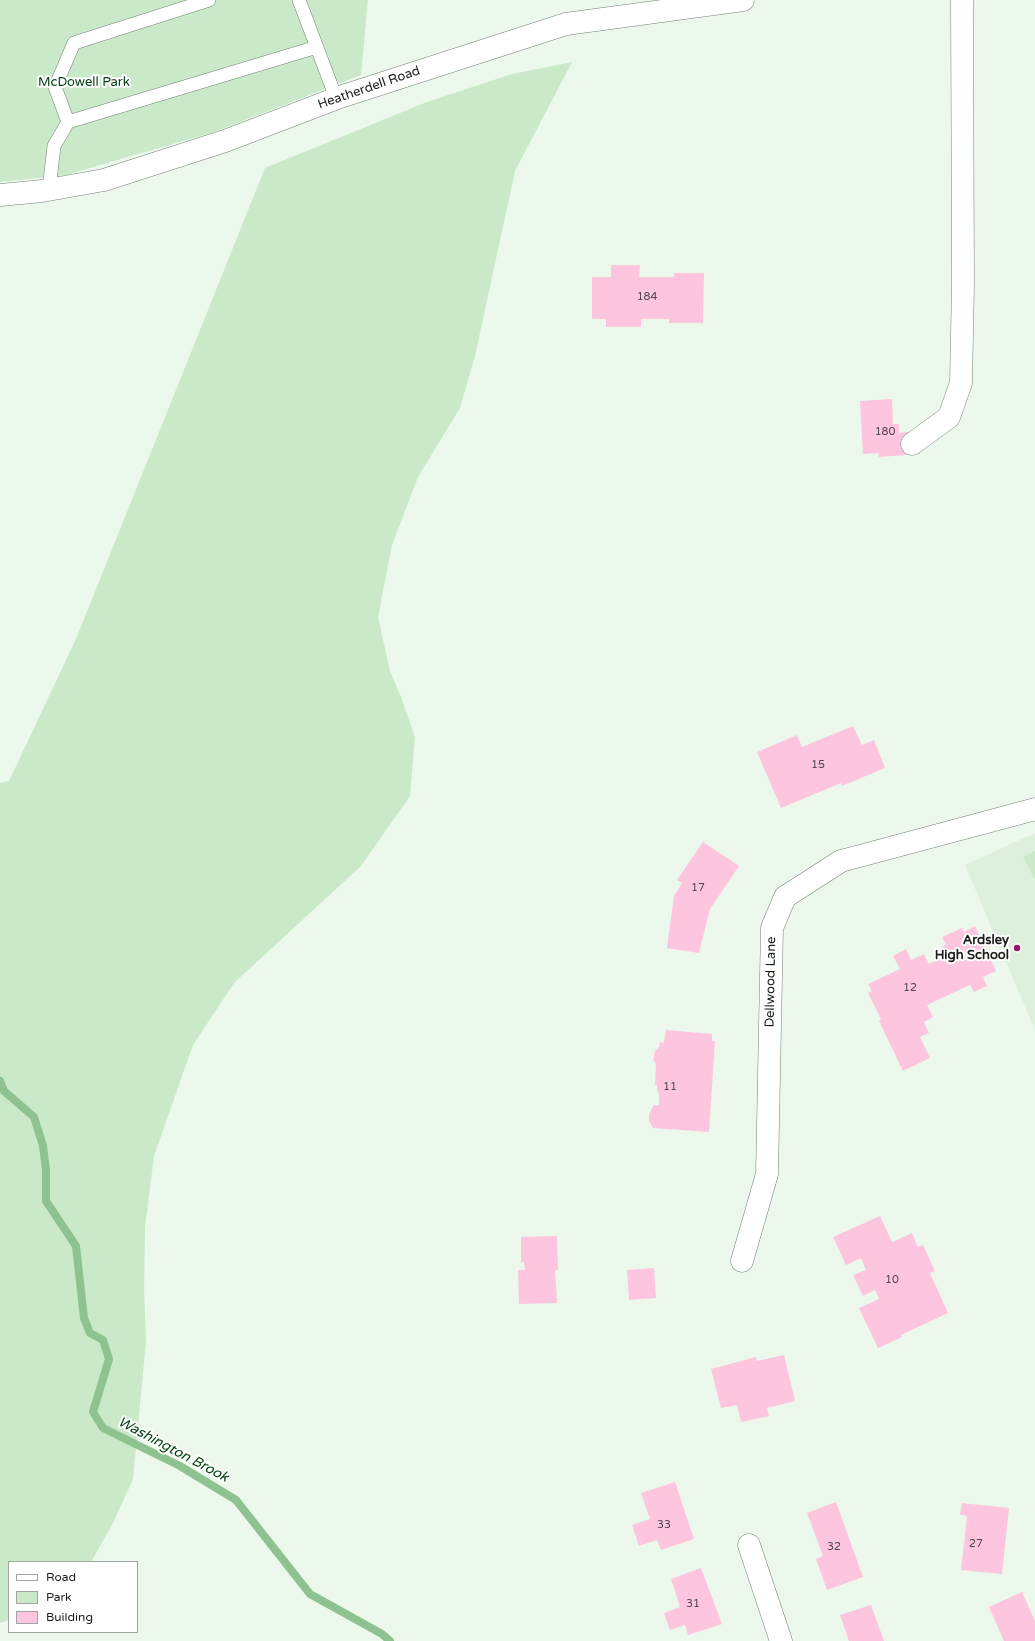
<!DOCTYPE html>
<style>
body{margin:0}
#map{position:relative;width:1035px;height:1641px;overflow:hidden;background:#ebf8eb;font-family:"Varela Round",sans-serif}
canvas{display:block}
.legend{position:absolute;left:8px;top:1561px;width:130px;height:72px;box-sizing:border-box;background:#fff;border:1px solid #a3a5a3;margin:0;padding:5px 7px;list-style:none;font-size:12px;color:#181d18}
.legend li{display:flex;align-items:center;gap:8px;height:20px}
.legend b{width:20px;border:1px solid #a3a5a3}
</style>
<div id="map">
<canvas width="1035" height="1641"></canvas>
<ul class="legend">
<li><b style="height:5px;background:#fff"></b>Road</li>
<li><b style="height:11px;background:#c9e9c9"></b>Park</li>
<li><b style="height:11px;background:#fdc5de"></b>Building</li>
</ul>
</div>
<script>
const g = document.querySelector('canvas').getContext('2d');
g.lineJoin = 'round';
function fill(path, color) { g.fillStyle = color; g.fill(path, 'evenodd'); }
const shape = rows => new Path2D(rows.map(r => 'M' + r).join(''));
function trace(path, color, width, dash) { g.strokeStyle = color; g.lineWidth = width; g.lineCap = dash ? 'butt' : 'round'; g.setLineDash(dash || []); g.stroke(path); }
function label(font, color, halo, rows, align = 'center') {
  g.font = font + ' "Varela Round",sans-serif'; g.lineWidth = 4; g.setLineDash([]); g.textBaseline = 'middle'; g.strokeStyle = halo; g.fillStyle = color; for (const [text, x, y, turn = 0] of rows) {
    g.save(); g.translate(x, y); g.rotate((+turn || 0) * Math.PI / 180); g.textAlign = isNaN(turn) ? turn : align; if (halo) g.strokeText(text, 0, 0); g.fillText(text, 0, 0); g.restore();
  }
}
fill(shape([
 [1035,834,1035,1030,965,865,1024,838]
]), '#ddf0dd');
fill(shape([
 [0,0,368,0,361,75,214,132,66,175,0,182],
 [572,62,515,171,475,356,460,408,418,477,392,545,378,617,390,671,401,697,415,737,410,796,361,866,234,983,193,1045,154,1156,145,1227,144,1290,146,1341,133,1479,113,1523,91,1562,9,1562,9,1620,0,1623,0,783,9,781,76,639,265,168,427,102,512,74],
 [1035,851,1035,880,1023,857]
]), '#c9e9c9');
trace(shape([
 [0,1081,4,1091,34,1117,43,1146,46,1170,46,1201,76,1246,84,1318,90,1333,103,1340,109,1359,93,1412,103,1428,180,1466,236,1500,310,1594,382,1634,390,1641]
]), '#8ec290', 8);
fill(shape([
 [611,265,640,265,639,277,674,277,674,273,704,273,703,323,669,323,669,319,641,319,641,327,606,327,606,319,592,319,592,277,611,277],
 [892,399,893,424,899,424,899,433,919,431,920,454,879,457,878,453,863,454,860,401],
 [853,726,862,745,874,740,885,768,842,786,841,783,781,808,757,752,797,735,802,747],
 [703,842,739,866,710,909,699,953,667,948,674,896,682,883,677,880],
 [975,926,996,971,983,977,987,986,974,992,970,985,927,1005,933,1017,924,1022,929,1033,920,1037,930,1058,903,1071,879,1021,881,1019,868,993,872,991,868,984,900,969,893,956,906,949,911,960,924,954,929,964,946,956,942,947,946,945,942,937,962,928,964,932],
 [666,1030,712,1034,712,1041,715,1041,709,1132,653,1128,649,1121,649,1114,654,1105,659,1105,659,1093,657,1090,657,1085,655,1085,656,1064,653,1060,655,1051,659,1047,660,1042,664,1043],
 [880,1216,892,1242,912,1233,918,1247,923,1245,935,1271,930,1273,948,1313,901,1335,902,1337,878,1348,859,1308,879,1299,875,1290,863,1296,853,1275,866,1270,861,1258,846,1265,833,1237],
 [557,1236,558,1270,555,1270,557,1303,519,1304,518,1270,525,1270,524,1262,521,1262,521,1237],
 [654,1268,656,1298,629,1300,627,1270],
 [784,1355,795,1401,767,1408,769,1416,741,1422,737,1405,721,1408,711,1369,756,1357,757,1361],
 [675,1482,694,1539,661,1550,657,1540,639,1546,632,1525,650,1519,641,1493],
 [836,1502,863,1577,827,1590,816,1559,823,1556,807,1513],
 [962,1503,1009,1508,1002,1574,961,1570,967,1516,960,1515],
 [701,1568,722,1624,688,1635,685,1625,670,1630,664,1613,680,1607,671,1579],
 [1022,1592,1035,1621,1035,1641,1004,1641,989,1607],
 [871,1605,884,1641,849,1641,840,1615]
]), '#fdc5de');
const lane = shape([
 [299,0,336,98],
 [68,122,317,47],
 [49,189,54,146,68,122,55,87,74,43,209,0]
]);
const street = shape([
 [912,444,949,417,961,383,963,285,962,0],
 [742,1261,767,1174,772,928,785,897,841,861,1035,809],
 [749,1545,781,1641]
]);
const secondary = shape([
 [0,195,42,191,104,180,225,141,340,97,566,24,743,0]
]);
trace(lane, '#758176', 14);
trace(street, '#758176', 23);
trace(secondary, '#758176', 23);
trace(lane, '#fff', 13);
trace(street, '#fff', 22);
trace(secondary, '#fff', 22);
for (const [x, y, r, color] of [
 [1017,948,4,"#9a1366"]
]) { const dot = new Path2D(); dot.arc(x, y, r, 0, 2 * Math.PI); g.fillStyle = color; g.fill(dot); trace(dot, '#fff', 1.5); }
label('11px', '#51474a', null, [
 ["184",647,297],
 ["180",885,432],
 ["15",818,765],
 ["17",698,888],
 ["12",910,988],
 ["11",670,1087],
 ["10",892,1280],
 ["33",664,1525],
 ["27",976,1544],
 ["32",834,1547],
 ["31",693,1604]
]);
label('13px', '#013d0d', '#fff', [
 ["McDowell Park",84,83]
]);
label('13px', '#181d18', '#fff', [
 ["Heatherdell Road",369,88,-19],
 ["Dellwood Lane",771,982,-89]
]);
label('bold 13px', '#181d18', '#fff', [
 ["Ardsley",1009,941],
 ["High School",1009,956]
], 'right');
label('italic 14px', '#074212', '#fff', [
 ["Washington Brook",173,1450,28]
]);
</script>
